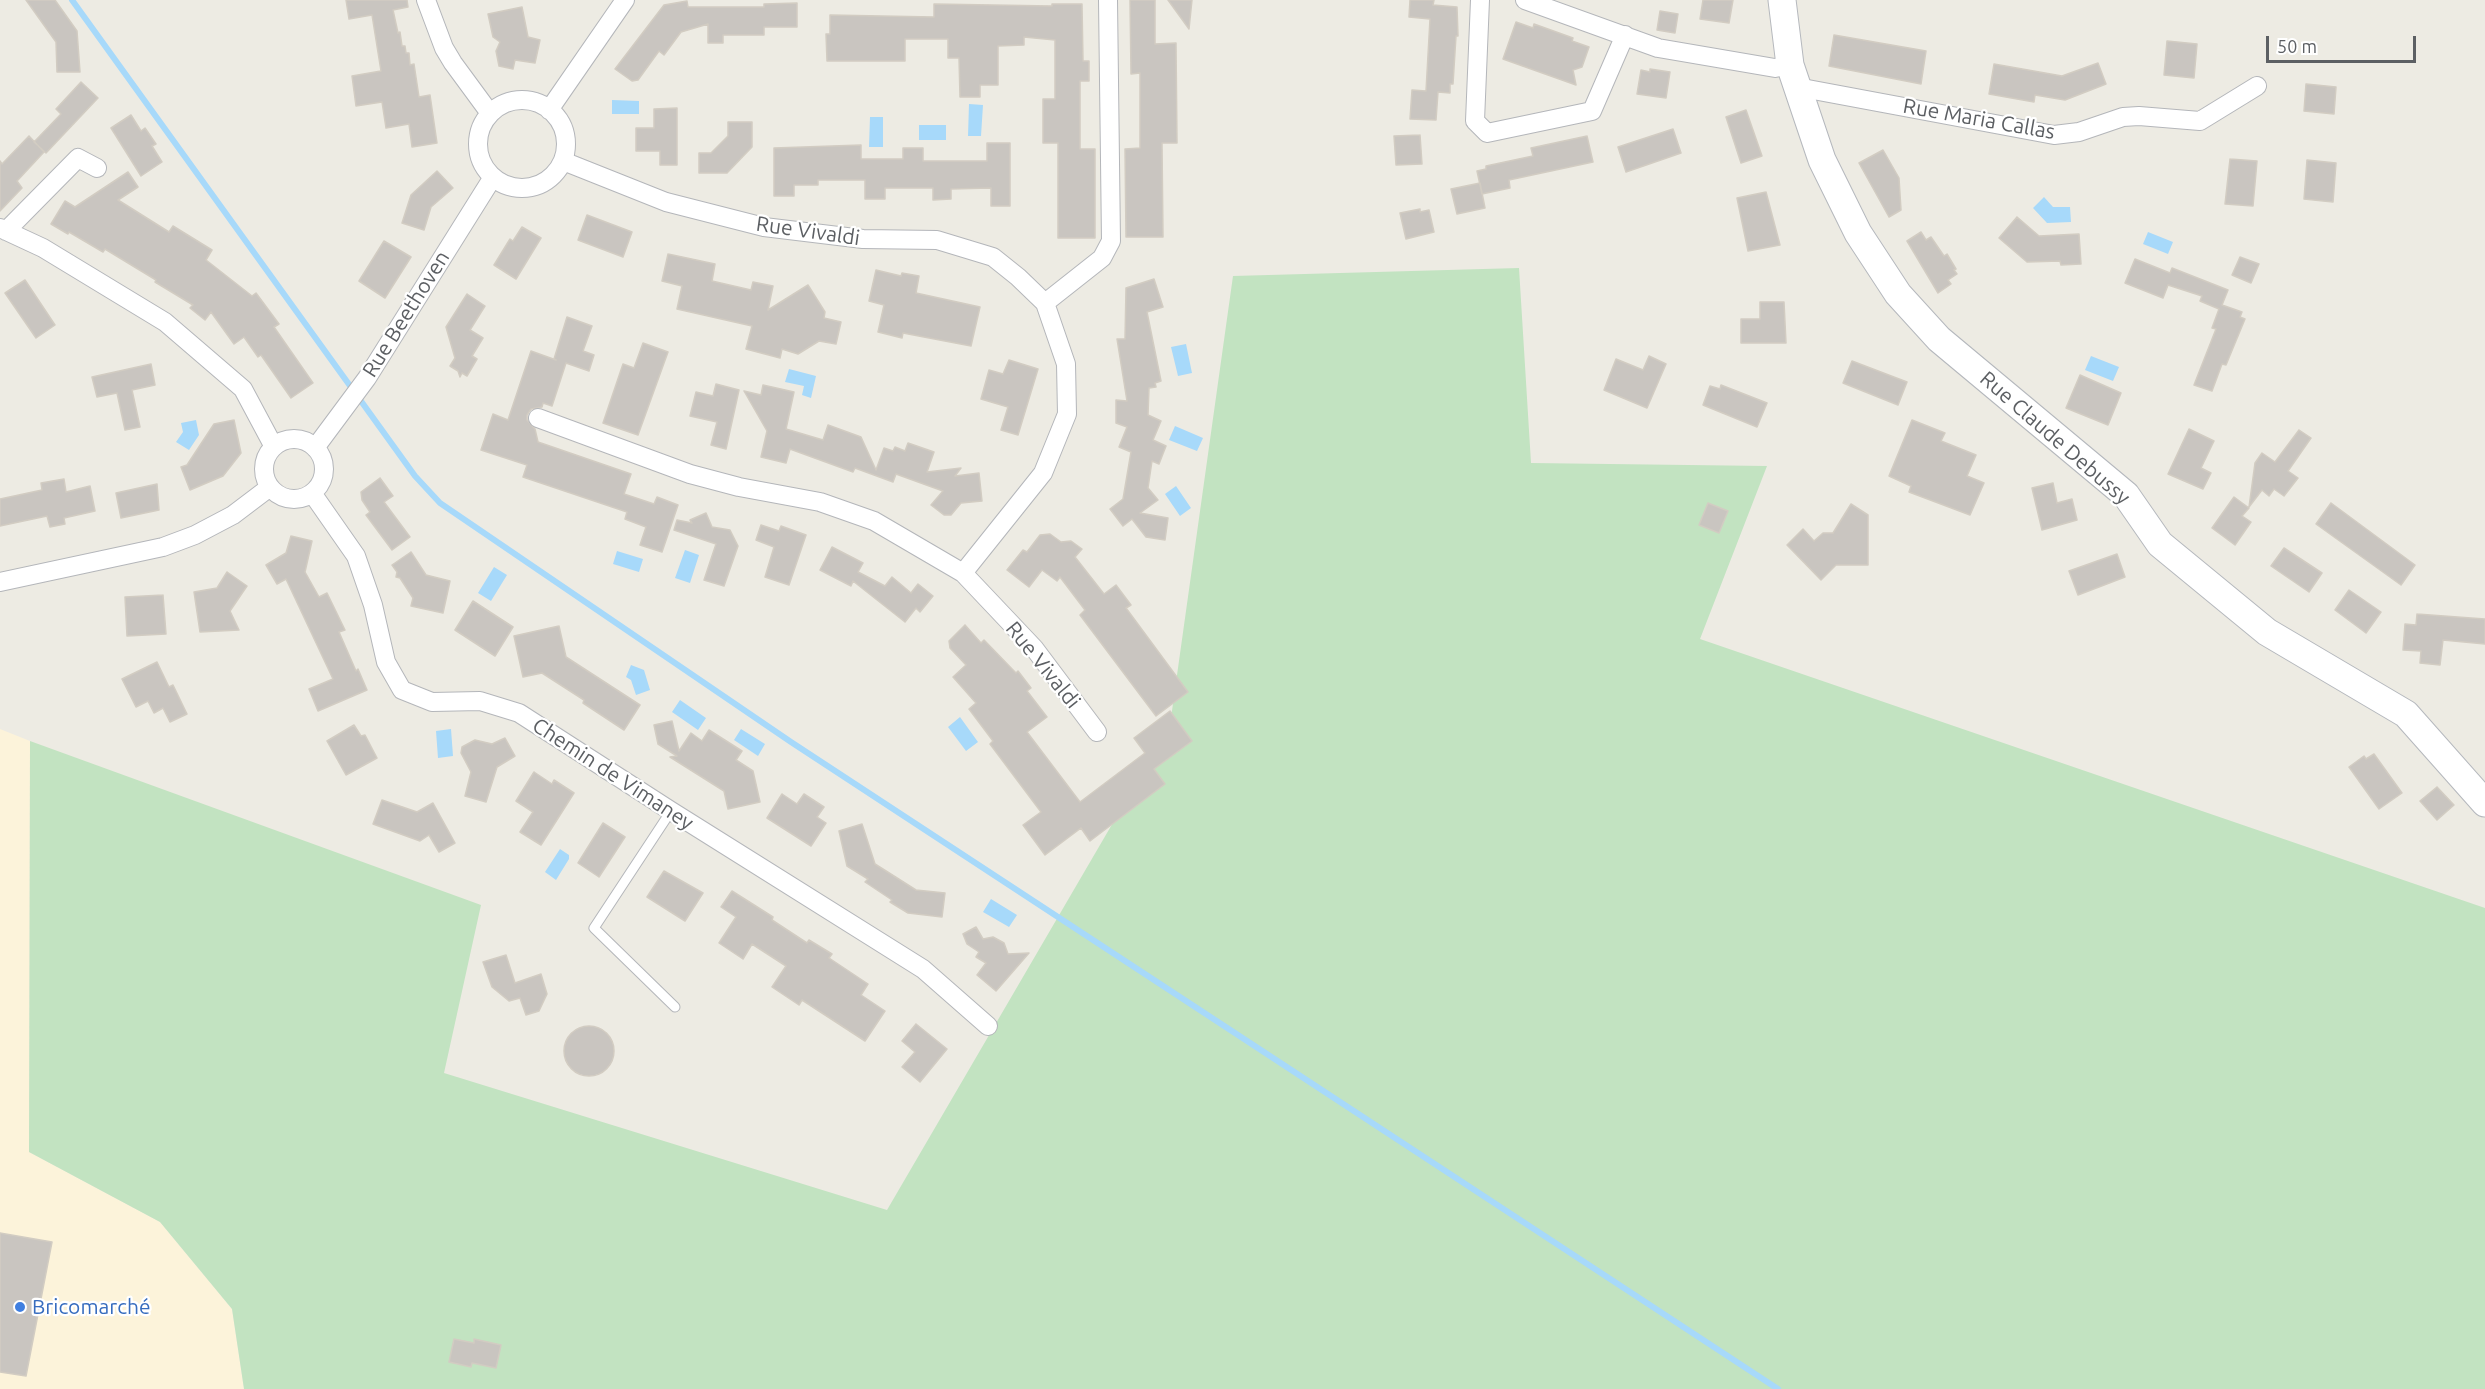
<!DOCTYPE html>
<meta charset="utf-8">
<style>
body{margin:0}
#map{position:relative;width:2485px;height:1389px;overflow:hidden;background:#edebe3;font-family:Ubuntu,sans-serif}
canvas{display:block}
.scale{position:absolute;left:2266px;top:36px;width:150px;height:27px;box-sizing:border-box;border:3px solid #5c5f63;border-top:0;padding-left:8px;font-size:18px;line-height:21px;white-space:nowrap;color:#5c5f63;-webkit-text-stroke:4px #fff;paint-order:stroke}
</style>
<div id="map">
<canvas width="2485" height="1389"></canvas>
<div class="scale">50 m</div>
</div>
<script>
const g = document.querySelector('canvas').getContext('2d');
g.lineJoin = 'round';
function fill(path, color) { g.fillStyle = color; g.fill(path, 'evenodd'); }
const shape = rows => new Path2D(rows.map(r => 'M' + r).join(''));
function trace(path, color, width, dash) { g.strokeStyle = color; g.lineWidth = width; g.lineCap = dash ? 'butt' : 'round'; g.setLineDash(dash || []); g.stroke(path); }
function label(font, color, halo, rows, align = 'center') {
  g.font = font + ' Ubuntu,sans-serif'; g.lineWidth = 4.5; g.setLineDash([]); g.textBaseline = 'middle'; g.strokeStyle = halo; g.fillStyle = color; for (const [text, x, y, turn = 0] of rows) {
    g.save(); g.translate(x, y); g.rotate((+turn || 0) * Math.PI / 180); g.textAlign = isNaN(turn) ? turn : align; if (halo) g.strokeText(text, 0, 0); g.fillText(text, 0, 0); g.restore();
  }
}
fill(shape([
 [0,729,30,741,29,1152,160,1222,232,1309,244,1389,0,1389]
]), '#fcf3da');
fill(shape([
 [1519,268,1531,463,1767,466,1700,639,2485,908,2485,1389,244,1389,232,1309,160,1222,29,1152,30,741,481,905,444,1073,887,1210,1170,725,1233,276]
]), '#c2e3c1');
fill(shape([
 [612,100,639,101,639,114,612,114],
 [969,104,983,105,981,136,968,136],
 [870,117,883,117,883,147,869,147],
 [919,125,946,125,946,140,919,140],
 [2044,197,2053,207,2070,207,2071,222,2047,223,2033,208],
 [2148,232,2173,242,2168,254,2143,244],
 [1186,344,1192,373,1178,376,1171,347],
 [2091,356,2119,367,2113,381,2085,370],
 [789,369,816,376,811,398,802,395,804,386,785,382],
 [196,420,199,435,189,450,176,442,183,432,181,423],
 [1175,426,1203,438,1197,451,1169,440],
 [1176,486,1191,508,1180,516,1165,494],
 [685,550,699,555,690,583,675,578],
 [617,551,643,559,639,572,613,564],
 [494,567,507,575,491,601,478,593],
 [631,665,644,670,650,690,636,695,631,680,626,677],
 [680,700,706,718,698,730,672,712],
 [960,717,978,742,966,751,948,727],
 [451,729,453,756,438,758,436,731],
 [741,729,765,744,758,756,734,740],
 [560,849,569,855,569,859,556,880,545,872],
 [991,899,1017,915,1009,927,983,912]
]), '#a7d9fa');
trace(shape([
 [72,0,415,476,440,503,791,742,1778,1389]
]), '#a7d9fa', 6);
const building = shape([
 [26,0,55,0,77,31,80,72,57,72,56,42,26,0],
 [346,0,407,0,408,7,393,10,398,33,400,32,402,46,405,46,406,53,409,53,410,65,414,64,419,97,430,95,437,143,412,147,409,124,386,128,382,102,356,106,352,76,381,71,372,15,349,19,346,0],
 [1130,0,1155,0,1155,44,1176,43,1177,143,1162,143,1163,237,1126,237,1125,149,1140,148,1140,73,1131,74,1130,0],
 [1168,0,1192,0,1189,29,1168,0],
 [1410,0,1434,0,1433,5,1457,7,1458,36,1456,36,1453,84,1450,84,1450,93,1438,92,1436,120,1410,119,1412,90,1426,91,1430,19,1409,17,1410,0],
 [1703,0,1733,0,1729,23,1700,19,1703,0],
 [687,1,688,7,764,7,764,4,797,3,797,27,764,27,764,35,723,35,723,43,708,43,708,24,681,32,664,55,659,51,638,80,632,81,615,69,664,5,687,1],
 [934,4,1052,6,1052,4,1082,4,1083,61,1089,61,1089,81,1080,81,1080,149,1095,149,1095,238,1058,238,1058,143,1043,143,1043,99,1055,99,1055,40,1024,37,1024,45,998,46,998,85,980,85,980,97,960,97,959,58,948,58,948,39,905,39,905,61,827,61,826,34,830,34,830,15,934,17,934,4],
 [522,7,528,37,540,40,535,63,515,60,513,69,499,66,496,51,500,42,493,37,488,14,522,7],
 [1660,11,1678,14,1675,33,1657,30,1660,11],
 [1516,22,1533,28,1534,24,1573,38,1572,41,1589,47,1582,67,1573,70,1576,85,1503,59,1516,22],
 [1834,35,1926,51,1921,84,1829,66,1834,35],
 [2167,41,2197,44,2194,78,2164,75,2167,41],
 [2098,63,2106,84,2065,100,2035,95,2034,102,1989,94,1994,64,2062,76,2098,63],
 [1650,69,1670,72,1666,98,1637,94,1641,70,1650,72,1650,69],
 [81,82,98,98,46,153,34,142,61,114,56,109,81,82],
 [2306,84,2336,87,2334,114,2304,111,2306,84],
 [677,108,677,165,660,165,660,151,636,151,636,128,654,128,654,109,677,108],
 [1746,110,1762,156,1741,163,1726,117,1746,110],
 [131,115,141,131,145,128,156,144,152,146,162,162,141,176,111,128,131,115],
 [728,122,752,122,752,147,727,173,699,173,699,153,711,153,728,136,728,122],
 [1673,129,1681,153,1626,172,1618,147,1673,129],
 [1420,135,1422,164,1396,165,1394,136,1420,135],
 [29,136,44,152,17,181,22,188,0,211,0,161,2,164,29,136],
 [1587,136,1593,162,1509,180,1510,188,1482,194,1477,171,1486,169,1486,166,1533,156,1531,148,1587,136],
 [987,143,1010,143,1010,206,991,206,991,188,951,189,951,199,933,200,933,188,885,188,885,199,865,199,865,180,818,180,818,185,794,185,794,196,774,196,774,148,861,145,861,159,903,159,903,148,923,148,923,161,987,161,987,143],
 [1883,150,1899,178,1901,210,1889,217,1859,163,1883,150],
 [2230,159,2257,161,2253,206,2225,204,2230,159],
 [2307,160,2336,163,2333,202,2304,199,2307,160],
 [437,171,453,188,431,207,424,230,402,223,411,195,437,171],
 [128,172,138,187,118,200,169,232,173,226,212,250,206,260,252,296,256,293,279,324,274,327,313,383,291,398,261,355,258,357,244,337,234,344,211,312,205,320,190,308,193,305,155,282,156,280,105,249,103,252,69,232,68,234,51,224,65,201,75,207,128,172],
 [1480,183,1485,208,1457,214,1451,189,1480,183],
 [1766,192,1780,245,1748,251,1737,198,1766,192],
 [1420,209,1420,212,1429,210,1434,232,1406,239,1400,213,1420,209],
 [587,215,632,232,623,257,578,240,587,215],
 [2017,217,2039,236,2079,234,2081,264,2061,265,2060,261,2027,262,1999,238,2017,217],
 [522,227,541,238,516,279,494,265,510,239,513,241,522,227],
 [1921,232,1926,240,1931,237,1944,256,1947,254,1956,269,1954,270,1957,274,1948,280,1951,284,1938,293,1907,241,1921,232],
 [384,241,411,257,385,298,359,281,384,241],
 [668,254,715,264,712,281,751,290,753,282,773,286,768,310,808,285,825,312,824,318,841,322,836,344,819,341,798,354,782,349,780,358,746,349,752,326,677,309,682,286,662,281,668,254],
 [2240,257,2259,264,2251,283,2232,275,2240,257],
 [2135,259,2170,273,2172,268,2228,290,2222,305,2242,312,2240,317,2245,319,2226,365,2222,364,2212,391,2194,385,2216,329,2212,328,2219,309,2200,301,2202,296,2168,285,2163,298,2125,283,2135,259],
 [876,270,901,276,902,273,919,276,916,293,980,307,971,346,903,333,902,338,878,332,884,305,869,301,876,270],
 [1154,279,1163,307,1147,312,1161,381,1155,383,1156,387,1149,388,1148,415,1161,421,1153,440,1166,446,1159,464,1152,461,1148,488,1158,500,1140,513,1168,518,1165,540,1146,537,1132,519,1123,526,1110,509,1123,499,1131,452,1119,447,1127,427,1116,423,1116,400,1127,401,1117,339,1125,339,1126,288,1154,279],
 [25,280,55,325,36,338,5,293,25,280],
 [467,294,485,306,470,330,483,338,472,356,477,359,467,376,462,373,460,377,458,371,450,366,455,358,446,327,467,294],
 [1760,302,1784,302,1786,343,1741,343,1741,319,1760,319,1760,302],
 [567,317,592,326,583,351,594,355,589,371,566,363,552,406,543,403,542,407,531,409,527,415,527,420,535,429,538,442,631,474,624,494,654,504,657,497,678,505,662,552,640,545,646,527,625,519,627,512,523,477,527,465,481,450,493,414,508,420,531,351,556,360,554,359,567,317],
 [643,343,668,352,638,435,603,423,623,364,634,368,643,343],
 [1649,356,1666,364,1647,408,1604,390,1616,359,1643,370,1649,356],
 [1009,360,1038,369,1018,435,1001,430,1008,407,981,399,989,370,1003,374,1009,360],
 [1852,361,1907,382,1898,405,1843,383,1852,361],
 [151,364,155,385,132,390,140,427,125,430,117,393,97,397,92,377,151,364],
 [2080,375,2121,393,2108,425,2066,408,2080,375],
 [716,384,739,390,726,449,711,445,717,422,690,416,696,392,713,396,716,384],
 [763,385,794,392,786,429,823,440,828,425,861,437,876,470,884,448,893,451,895,447,905,451,908,443,934,452,927,472,961,468,955,476,979,473,982,501,961,503,951,515,944,515,931,505,943,491,896,474,893,482,855,468,853,472,790,449,786,463,761,457,767,431,744,391,761,395,763,385],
 [1721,385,1767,403,1757,427,1703,405,1710,386,1720,389,1721,385],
 [234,420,241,453,223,476,190,490,181,467,187,465,214,424,234,420],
 [1912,420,1945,433,1941,441,1976,455,1967,476,1984,483,1970,515,1909,492,1911,486,1889,476,1912,420],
 [2189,429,2214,441,2201,468,2211,473,2203,489,2168,474,2189,429],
 [2299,430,2311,438,2288,471,2298,478,2284,496,2274,489,2269,496,2262,490,2249,507,2255,463,2262,453,2275,462,2299,430],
 [380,478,393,496,384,502,410,537,392,550,366,515,370,512,362,500,361,492,380,478],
 [64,479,66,492,90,486,95,511,64,518,65,524,50,527,47,516,0,526,0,499,42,490,41,483,64,479],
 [2053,483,2057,503,2072,499,2077,520,2042,530,2032,488,2053,483],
 [157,484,159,510,121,518,116,493,157,484],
 [2234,497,2249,508,2242,516,2251,522,2235,545,2212,528,2234,497],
 [1708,503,1728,511,1719,533,1699,525,1708,503],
 [2331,503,2415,565,2401,585,2316,524,2331,503],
 [1851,504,1868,515,1868,565,1836,565,1821,580,1787,545,1803,529,1814,541,1823,533,1833,533,1851,504],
 [706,513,712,527,730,530,738,546,724,586,704,580,716,544,674,530,677,520,692,523,690,520,706,513],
 [761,525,779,531,781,526,806,535,789,585,765,577,774,547,756,540,761,525],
 [1050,534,1061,542,1071,541,1082,549,1075,557,1104,594,1116,585,1131,605,1126,608,1188,692,1156,716,1080,615,1085,610,1060,577,1057,581,1042,570,1029,587,1007,570,1023,550,1027,552,1040,535,1050,534],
 [291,536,312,541,305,572,319,597,327,593,345,630,339,632,356,671,358,669,367,690,318,711,309,689,333,679,286,579,277,584,266,565,286,553,291,536],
 [832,547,863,563,858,572,885,586,892,577,911,593,918,584,933,596,920,612,916,608,905,622,853,581,851,586,820,570,832,547],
 [2284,548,2322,573,2309,592,2271,566,2284,548],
 [411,552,426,575,450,581,443,613,411,606,413,598,400,578,396,577,397,572,392,565,411,552],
 [2117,554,2125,577,2078,595,2069,571,2117,554],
 [227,572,247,586,230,611,239,630,200,632,194,592,217,588,227,572],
 [2349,590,2381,612,2366,633,2335,610,2349,590],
 [163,595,166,634,127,636,125,597,163,595],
 [473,601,513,627,495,656,455,630,473,601],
 [2417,614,2485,619,2485,644,2443,640,2440,665,2420,663,2421,651,2403,650,2405,624,2416,625,2417,614],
 [965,625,981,643,984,640,1016,673,1018,671,1031,688,1027,691,1047,717,1027,732,1080,802,1145,753,1134,738,1170,711,1192,741,1154,769,1165,784,1090,841,1081,828,1045,855,1023,825,1041,812,990,744,993,741,969,709,976,703,953,677,966,665,950,648,949,641,965,625],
 [559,626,566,657,640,705,624,730,583,703,584,700,542,673,523,677,514,636,559,626],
 [157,662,169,687,173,685,187,714,170,722,163,708,154,713,148,701,136,707,122,679,157,662],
 [672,721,679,751,691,733,702,741,709,730,742,751,736,760,753,771,760,802,728,809,724,791,670,757,677,756,658,744,654,725,672,721],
 [354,725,361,736,365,735,377,758,346,775,327,741,354,725],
 [505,738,515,756,497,767,486,802,465,796,471,772,461,753,462,747,475,740,492,744,505,738],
 [2374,754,2402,793,2379,809,2349,767,2364,756,2366,759,2374,754],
 [534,772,552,784,554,780,574,793,541,845,520,832,533,812,516,801,534,772],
 [2437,787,2454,805,2437,820,2420,801,2437,787],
 [782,794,797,804,804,794,824,807,817,817,826,823,811,846,767,818,782,794],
 [382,800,417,812,433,803,455,843,439,852,429,835,420,841,373,824,382,800],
 [603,823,625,837,599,877,578,863,603,823],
 [862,824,875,864,916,890,945,893,942,917,908,913,890,902,892,900,865,882,868,879,847,866,839,831,862,824],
 [664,871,703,893,685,921,647,897,664,871],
 [732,891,773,917,772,920,807,943,809,940,832,954,829,958,868,984,861,995,885,1011,865,1041,802,1000,799,1005,772,987,786,966,752,944,743,959,719,943,736,917,721,907,732,891],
 [976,927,983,939,993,937,1004,943,1008,954,1029,953,996,991,977,975,986,963,976,957,979,952,967,944,963,934,976,927],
 [506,955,515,983,541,974,547,994,539,1011,526,1015,520,998,509,1001,492,987,483,962,506,955],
 [916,1024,947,1049,920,1082,902,1067,915,1052,902,1041,916,1024],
 '564 1051a25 25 0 1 1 50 0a25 25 0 1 1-50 0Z',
 [0,1233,52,1242,26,1376,0,1372,0,1233],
 [454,1339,474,1343,474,1339,501,1345,496,1368,472,1363,471,1367,449,1362,454,1339]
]);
fill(building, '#c9c5c0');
trace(building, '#d2ccc2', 1.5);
const lane = shape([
 [671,811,594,928,675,1007]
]);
const street = shape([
 [426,0,444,48,453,63,489,112],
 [1480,0,1475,121,1487,133,1592,111,1625,35],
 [1525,0,1658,48,1775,68,1790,65],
 [1797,87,2054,135,2079,132,2123,117,2139,116,2200,121,2257,86],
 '478 144a44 44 0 1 1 88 0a44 44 0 1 1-88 0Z',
 [549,110,625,0],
 [563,161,666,202,764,227,863,239,937,240,993,257,1018,277,1045,303,1066,364,1067,414,1043,473,963,573],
 [0,228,43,248,165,322,243,389,274,447],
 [6,231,78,158,97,168],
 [1045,303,1102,258,1111,241,1108,0],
 [538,418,690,474,739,487,820,502,874,521,963,573,1034,648,1097,732],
 '264 469a30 30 0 1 1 60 0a30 30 0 1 1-60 0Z',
 [315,448,367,378,493,177],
 [312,493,356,556,373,605,386,662,402,690,432,702,480,701,519,713,671,811,923,969,988,1026],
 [0,582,163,547,195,535,233,515,270,487]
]);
const secondary = shape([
 [1782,0,1790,65,1822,160,1858,233,1898,294,1939,339,2126,495,2160,544,2267,632,2406,714,2485,803]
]);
trace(lane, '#b4b6ba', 11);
trace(street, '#b4b6ba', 20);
trace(secondary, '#b5b8bd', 29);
trace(lane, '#fff', 9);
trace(street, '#fff', 18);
trace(secondary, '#fff', 27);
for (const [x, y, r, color] of [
 [20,1307,6,"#3f7fe0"]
]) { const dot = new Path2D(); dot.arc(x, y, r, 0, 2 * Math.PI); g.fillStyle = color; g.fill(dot); trace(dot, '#fff', 2); }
label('21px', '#5c5f63', '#fff', [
 ["Rue Maria Callas",1979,119,10],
 ["Rue Vivaldi",808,231,8],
 ["Rue Beethoven",406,314,-58],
 ["Rue Claude Debussy",2055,438,41],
 ["Rue Vivaldi",1043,665,51],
 ["Chemin de Vimaney",613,774,33]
]);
label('21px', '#366cbe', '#fff', [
 ["Bricomarché",32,1307]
], 'left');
</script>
